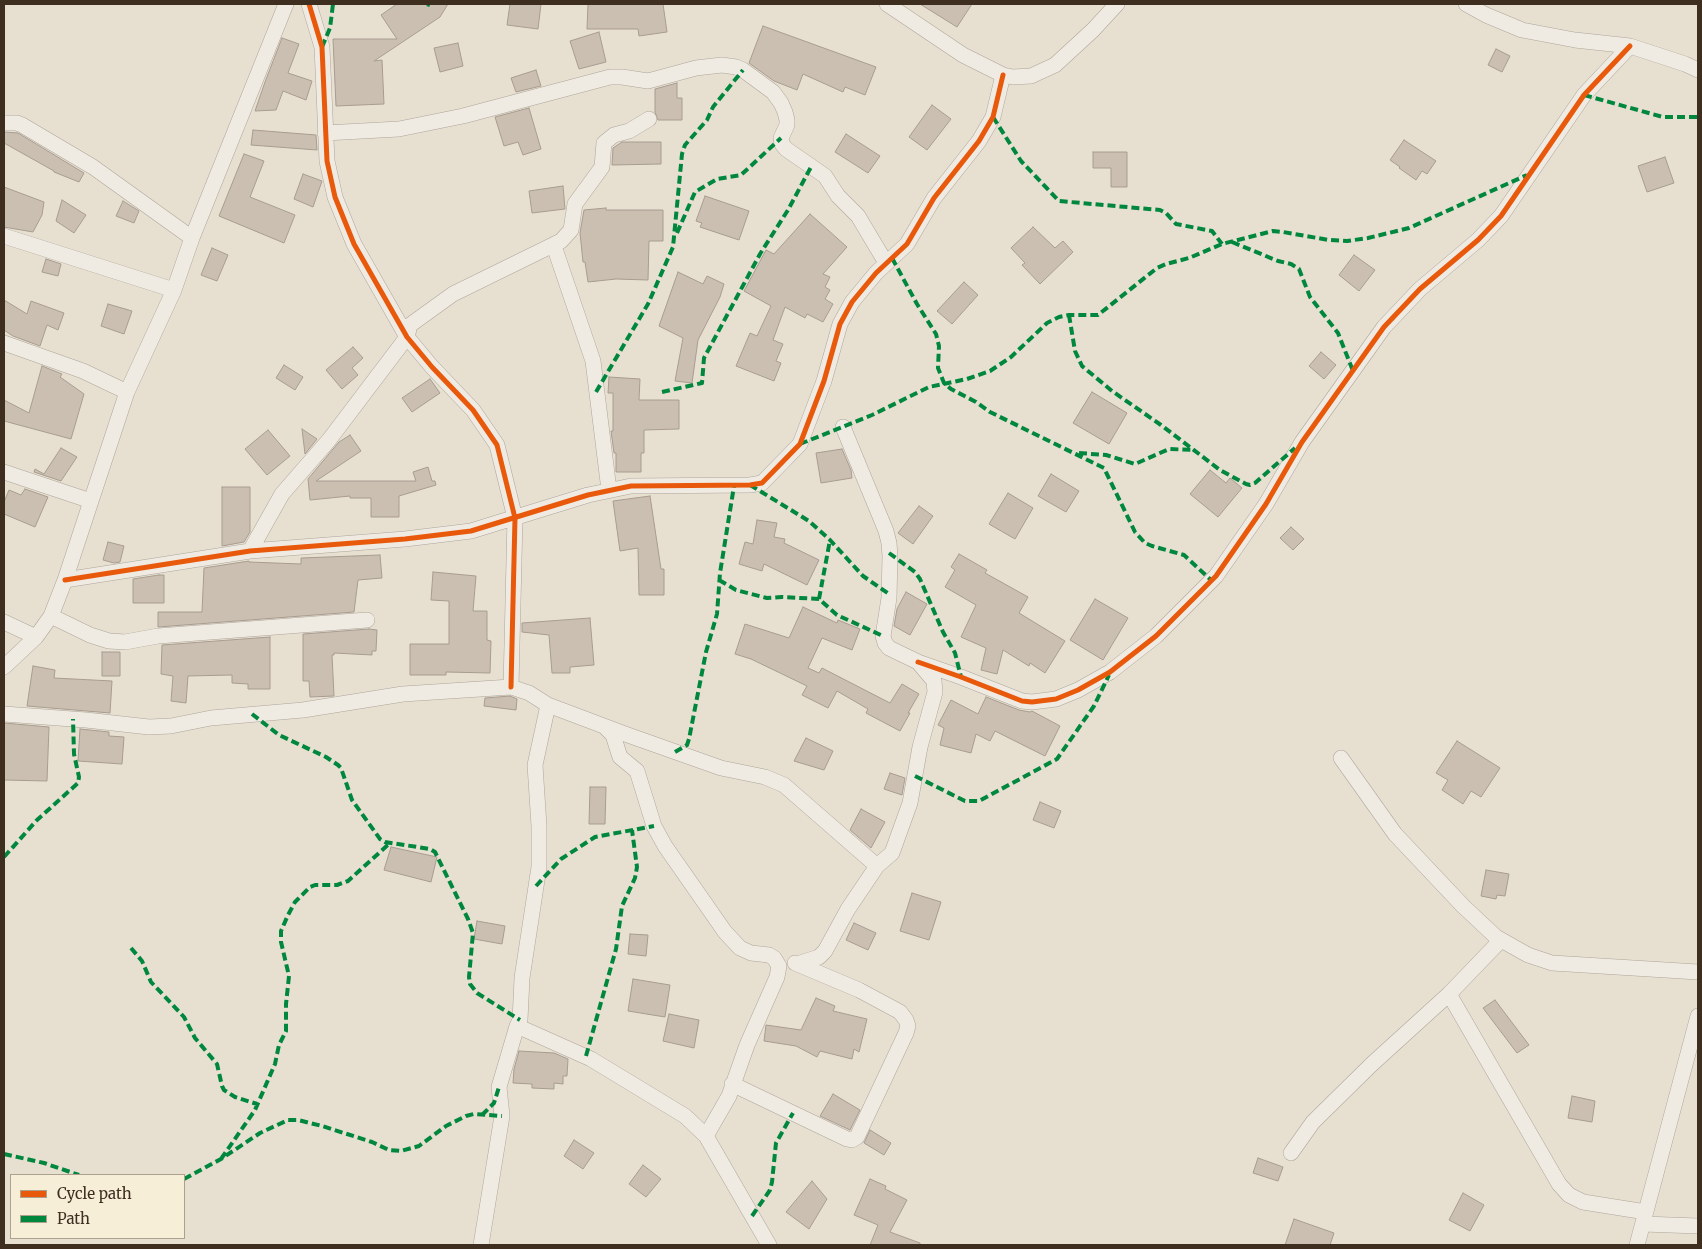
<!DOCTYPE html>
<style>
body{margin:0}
#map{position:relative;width:1702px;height:1249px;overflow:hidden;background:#e7e0d1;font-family:Merriweather,serif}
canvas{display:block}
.frame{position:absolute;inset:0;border:5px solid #3d2e20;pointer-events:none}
.legend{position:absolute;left:10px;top:1174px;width:175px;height:65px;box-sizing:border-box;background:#f7eed8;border:1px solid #ada18e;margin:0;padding:6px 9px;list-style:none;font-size:15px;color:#3d2e20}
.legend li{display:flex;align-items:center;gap:10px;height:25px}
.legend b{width:25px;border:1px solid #ada18e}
</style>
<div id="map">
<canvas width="1702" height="1249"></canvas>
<div class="frame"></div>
<ul class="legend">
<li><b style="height:6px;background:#e8590c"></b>Cycle path</li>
<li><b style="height:6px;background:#00873e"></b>Path</li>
</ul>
</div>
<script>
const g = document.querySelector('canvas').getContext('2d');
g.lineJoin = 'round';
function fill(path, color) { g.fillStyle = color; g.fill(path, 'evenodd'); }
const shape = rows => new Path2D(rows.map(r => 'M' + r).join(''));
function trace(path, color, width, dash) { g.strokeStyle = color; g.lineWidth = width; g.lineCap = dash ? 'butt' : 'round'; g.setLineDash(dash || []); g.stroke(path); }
const building = shape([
 [397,4,448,4,440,17,374,61,382,60,384,104,336,106,333,39,397,39,381,15,397,4],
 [510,4,541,4,538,29,507,25,510,4],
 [588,4,663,4,667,32,639,36,638,29,587,29,588,4],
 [920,4,972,4,957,27,920,4],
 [763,26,876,67,865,95,845,87,843,92,803,74,797,90,774,81,749,63,763,26],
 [599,32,606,62,579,69,570,41,599,32],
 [282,38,299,44,288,73,312,81,306,100,283,91,276,110,255,111,265,82,282,38],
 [458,43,463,66,440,72,434,48,458,43],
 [1496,49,1510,56,1502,72,1488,65,1496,49],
 [536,70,541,86,516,92,511,78,536,70],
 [677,83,677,98,682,98,682,120,658,120,655,112,655,89,677,83],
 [932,105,951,119,927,150,909,137,932,105],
 [529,108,541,149,523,155,518,142,504,146,495,117,529,108],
 [253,130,316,135,317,150,251,145,253,130],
 [4,132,18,133,84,173,79,182,54,172,54,171,4,143,4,132],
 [846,134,880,156,868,173,835,152,846,134],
 [1404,140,1436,161,1427,174,1422,171,1416,180,1399,168,1400,167,1390,160,1404,140],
 [622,142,661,142,661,164,612,165,613,148,622,142],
 [1093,152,1127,152,1127,187,1111,187,1111,168,1093,168,1093,152],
 [244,154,264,161,250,197,295,215,284,243,219,216,244,154],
 [1665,157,1674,183,1647,192,1638,166,1665,157],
 [303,174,322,181,313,207,294,199,303,174],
 [563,186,565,209,532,213,529,191,563,186],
 [4,187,44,202,42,215,33,232,4,227,4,187],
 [705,196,749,211,739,240,700,227,702,223,696,221,705,196],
 [62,200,86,215,74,233,56,221,62,200],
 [123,201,139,211,134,223,116,216,123,201],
 [606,208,606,210,663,210,663,241,649,241,648,280,616,279,588,282,585,262,583,262,580,233,584,210,606,208],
 [810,214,847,247,823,274,830,277,825,287,830,290,825,299,833,304,823,322,807,314,805,318,785,307,773,340,783,344,776,361,781,363,774,381,736,366,750,333,757,336,771,306,744,291,766,250,774,254,810,214],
 [1033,227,1055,248,1063,241,1073,252,1040,284,1022,265,1025,263,1011,248,1033,227],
 [212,248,228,255,217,281,201,275,212,248],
 [1354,255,1375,270,1359,291,1339,275,1354,255],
 [46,259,61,264,58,276,42,272,46,259],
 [678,272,703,284,707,276,724,284,720,297,698,340,692,383,675,381,683,338,659,326,678,272],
 [964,282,978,295,952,324,937,311,964,282],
 [4,300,27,314,31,301,64,313,58,330,47,325,40,346,13,336,4,330,4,300],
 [108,304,132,311,124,334,101,326,108,304],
 [353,347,363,358,352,368,358,375,342,389,326,370,353,347],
 [1321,352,1336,365,1324,379,1309,366,1321,352],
 [284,365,303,377,295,390,276,378,284,365],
 [42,366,62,374,60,377,84,394,71,439,4,421,4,400,29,413,42,366],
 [609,377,640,379,639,400,679,400,679,429,644,430,644,453,641,453,641,472,616,472,616,453,614,453,611,431,613,431,613,393,608,393,609,377],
 [430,379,440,393,412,412,402,398,430,379],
 [1092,392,1127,413,1109,444,1073,423,1092,392],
 [302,429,317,439,305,454,302,429],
 [268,430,290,456,267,475,245,449,268,430],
 [350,435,361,451,316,481,416,481,413,472,428,467,432,481,435,481,436,485,399,496,399,517,371,517,371,498,350,498,350,496,310,500,308,479,339,442,350,435],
 [61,448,77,457,61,481,34,472,35,469,44,474,61,448],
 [842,449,851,470,852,478,821,483,816,453,842,449],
 [1210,470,1226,483,1230,478,1242,488,1218,517,1190,494,1210,470],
 [1051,474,1079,491,1066,512,1038,496,1051,474],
 [222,487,250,487,250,532,244,542,222,546,222,487],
 [25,489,48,497,35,527,4,514,4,502,9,490,21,495,25,489],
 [1008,493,1033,508,1015,539,989,524,1008,493],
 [650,496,661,569,664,569,664,595,639,595,638,548,620,551,613,501,650,496],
 [919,506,933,516,913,544,898,533,919,506],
 [757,520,777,523,774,537,785,539,784,543,819,560,807,585,764,564,762,571,739,564,745,542,753,544,757,520],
 [1291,527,1304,539,1293,550,1280,538,1291,527],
 [108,542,124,546,120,562,114,563,103,560,108,542],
 [959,554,987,570,985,573,1028,597,1019,613,1065,641,1045,673,1030,663,1029,666,1003,650,997,674,981,670,986,648,961,637,976,605,945,587,955,570,951,567,959,554],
 [380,555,382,578,358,580,354,612,158,627,158,612,202,612,204,568,249,561,249,562,301,564,301,558,380,555],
 [433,572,476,576,473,611,487,611,487,640,491,641,490,673,446,672,446,675,410,675,410,644,449,644,449,601,431,600,433,572],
 [159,575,164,575,164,603,133,603,133,579,159,575],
 [906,592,927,604,910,635,894,626,897,609,906,592],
 [1095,599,1128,618,1103,660,1070,640,1095,599],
 [803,607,837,623,838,620,860,629,852,650,822,638,808,668,819,673,822,668,890,703,902,684,919,694,908,713,910,713,900,731,866,713,868,709,837,691,828,708,802,695,807,686,751,659,735,654,745,624,789,638,803,607],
 [590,618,594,665,570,667,570,673,552,673,549,635,522,632,522,623,590,618],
 [369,629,377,630,376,651,372,651,372,655,334,653,334,655,332,655,334,696,310,697,309,681,303,681,303,634,369,629],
 [270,637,270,689,248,689,248,684,232,683,232,675,188,676,186,703,171,701,173,676,161,674,162,645,270,637],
 [102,652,120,652,120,676,102,676,102,652],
 [33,666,55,670,54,678,112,681,110,713,27,706,33,666],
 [510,696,517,699,516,710,484,706,485,698,510,696],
 [986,697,1019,710,1030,712,1032,711,1060,726,1045,756,995,731,990,741,976,734,971,753,940,745,944,728,938,725,951,700,978,714,986,697],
 [4,723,49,727,47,781,4,780,4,723],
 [80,729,109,732,109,736,124,737,122,764,78,761,80,729],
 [806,738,833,751,824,770,794,761,806,738],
 [1457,741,1500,768,1481,797,1471,791,1463,804,1442,790,1448,780,1436,773,1457,741],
 [890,773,905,778,902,795,884,789,890,773],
 [590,787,606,787,605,824,589,824,590,787],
 [1040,802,1061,811,1054,828,1033,820,1040,802],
 [861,809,885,822,871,848,850,830,861,809],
 [391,847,437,857,431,882,384,870,391,847],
 [1486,870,1509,874,1505,896,1497,895,1496,899,1481,896,1486,870],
 [912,893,941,902,929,940,900,931,912,893],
 [477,921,505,926,502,944,474,939,477,921],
 [854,923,876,933,868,950,846,940,854,923],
 [630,934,648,935,646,956,628,954,630,934],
 [633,979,670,985,665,1017,628,1011,633,979],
 [816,998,835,1006,833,1011,867,1019,859,1052,854,1049,852,1059,820,1051,817,1057,796,1046,764,1041,766,1025,801,1030,816,998],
 [1495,1000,1529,1045,1517,1053,1483,1008,1495,1000],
 [669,1014,699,1020,694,1048,663,1041,669,1014],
 [519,1051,554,1053,568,1059,567,1076,563,1076,563,1084,554,1083,554,1089,532,1088,532,1084,513,1083,514,1069,519,1051],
 [833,1094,860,1110,850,1130,820,1116,833,1094],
 [1572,1096,1595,1101,1592,1122,1568,1118,1572,1096],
 [870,1130,891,1143,884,1155,864,1143,870,1130],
 [574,1140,594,1153,583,1169,564,1156,574,1140],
 [1258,1158,1283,1167,1278,1181,1253,1173,1258,1158],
 [643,1165,661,1179,646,1197,629,1184,643,1165],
 [870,1179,886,1186,885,1189,907,1200,890,1232,920,1243,920,1245,870,1245,878,1225,854,1215,870,1179],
 [812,1181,827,1199,809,1229,786,1212,812,1181],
 [1463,1193,1484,1205,1470,1231,1449,1220,1463,1193],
 [1294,1219,1334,1233,1330,1245,1285,1245,1294,1219]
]);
fill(building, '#cbbfb2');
trace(building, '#a89c90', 1);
const minor = shape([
 [309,4,322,47,327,161,335,197,354,244,407,337,432,367,473,410,497,445,515,518,511,687],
 [887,4,963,55,1003,75,1013,77,1031,76,1055,65,1093,30,1117,4],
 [1466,4,1486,15,1522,30,1575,40,1630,46,1685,64,1698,70],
 [4,123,17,123,22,125,93,167,192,238],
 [325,133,399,129,463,116,610,77,622,77,648,81,696,68,722,65,736,67,743,70,773,92,781,103,785,112,787,120,787,125,781,138,782,144,786,149,825,176,838,196,858,216,886,263],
 [4,236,174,290],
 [554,246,593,361,609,490],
 [4,343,83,371,127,392],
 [4,472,91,501],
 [250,551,282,494,329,440,407,337,410,325,453,294,561,241,571,230,575,204,602,167,604,143,614,135,629,131,649,119],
 [65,580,250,551,405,539,471,531,588,495,631,486,750,485,762,483,800,444,824,381,840,324,852,302,876,273,907,244,934,198,979,141,993,117,1003,75],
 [51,616,90,635,109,641,125,642,158,636,367,620],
 [4,622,36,637],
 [918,662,961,677,1022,701,1032,702,1056,699,1078,690,1110,672,1156,636,1216,576,1266,504,1302,442,1384,327,1420,289,1478,240,1501,216,1584,95,1630,46],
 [4,667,36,637,51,616,65,580,127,392,174,290,192,238,286,4],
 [548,705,535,765,539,826,539,867,522,978,520,1020,517,1026,591,1059,685,1116,706,1136,769,1245],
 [4,714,86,720,149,727,171,726,211,718,303,710,403,694,511,687,529,693,548,705,625,734,721,768,765,777,784,785,877,866],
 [605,727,613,735,620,757,637,771,654,826,665,846,725,932,740,948,751,953,769,955,774,958,779,966,777,977,747,1045,729,1096,706,1136],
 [1341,758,1395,834,1463,906,1496,937,1528,955,1552,963,1698,972],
 [797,964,819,957,825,951,848,909,877,866,892,853,910,803,920,747,935,692,934,681,918,662,889,648,885,643,883,636,889,598,890,556,889,543,886,531,843,427],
 [1449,994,1559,1184,1569,1195,1583,1202,1646,1212],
 [732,1084,847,1139,852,1140,857,1137,906,1033,908,1026,906,1020,900,1012,859,990,795,963],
 [1291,1153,1313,1122,1372,1064,1449,994,1501,940],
 [1643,1224,1698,1226],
 [481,1245,502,1116,499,1087,517,1026],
 [1637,1245,1698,1016]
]);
trace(minor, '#ada599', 16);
trace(minor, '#efebe3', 15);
trace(shape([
 [427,4,430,5],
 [322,47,330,28,333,4],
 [1584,95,1663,117,1698,117],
 [993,117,1021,161,1059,201,1160,210,1166,213,1176,224,1212,231,1222,244],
 [677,233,695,192,717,179,741,175,781,138],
 [1232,242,1278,261,1291,264,1299,269,1310,297,1338,333,1353,371],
 [892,258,917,304,936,334,939,346,938,368,944,383,951,389,976,402,990,412,1104,468,1135,532,1145,543,1152,546,1184,555,1212,581],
 [1069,315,1075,351,1082,366,1112,391,1161,425,1220,470,1246,484,1250,485,1255,483,1295,448],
 [596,392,648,304,673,247,682,154,685,145,707,120,713,107,743,70],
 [662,392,702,383,704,358,760,254,788,210,811,167],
 [800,444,872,415,929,387,967,379,990,371,1011,357,1047,323,1059,317,1069,315,1098,315,1157,268,1166,264,1189,258,1222,244,1273,231,1283,232,1329,240,1347,241,1368,238,1409,228,1527,175],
 [1079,453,1106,455,1135,464,1169,449,1194,450],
 [750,485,809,521,830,540,863,576,889,594],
 [889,553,915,572,920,579,943,632,955,653,961,677],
 [719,580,736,590,767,598,782,597,819,599,837,615,883,636],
 [819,599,830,540],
 [252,714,279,735,326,757,338,765,341,768,352,800,380,839,385,842,430,849,435,852,468,919,473,933,469,977,470,984,477,993,520,1020],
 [675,752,687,745,689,739,706,652,717,614,720,573,734,486],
 [915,776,965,801,979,801,1057,759,1094,706,1109,675],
 [4,857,37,820,78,783,79,777,74,754,73,719],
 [536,886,561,859,595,837,654,826],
 [131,948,142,961,151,982,184,1017,195,1038,217,1064,222,1086,224,1090,235,1097,257,1104],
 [586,1056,616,949,622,906,635,878,637,867,632,830],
 [482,1115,494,1103,499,1087],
 [4,1154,44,1163,79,1175],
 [221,1159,255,1110,275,1064,279,1045,286,1031,286,1004,289,976,281,942,281,931,288,915,295,902,310,887,315,885,337,885,348,881,390,843],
 [184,1179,221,1159,260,1133,288,1120,298,1120,322,1126,372,1142,389,1150,401,1151,419,1146,446,1126,466,1116,474,1114,502,1116],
 [752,1216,770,1190,772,1182,776,1143,793,1113]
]), '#00873e', 4, [8, 4]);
trace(shape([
 [309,4,322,47,327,161,335,197,354,244,407,337,432,367,473,410,497,445,515,518,511,687],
 [65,580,250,551,405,539,471,531,588,495,631,486,750,485,762,483,800,444,824,381,840,324,852,302,876,273,907,244,934,198,979,141,993,117,1003,75],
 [918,662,961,677,1022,701,1032,702,1056,699,1078,690,1110,672,1156,636,1216,576,1266,504,1302,442,1384,327,1420,289,1478,240,1501,216,1584,95,1630,46]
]), '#e8590c', 5);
</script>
